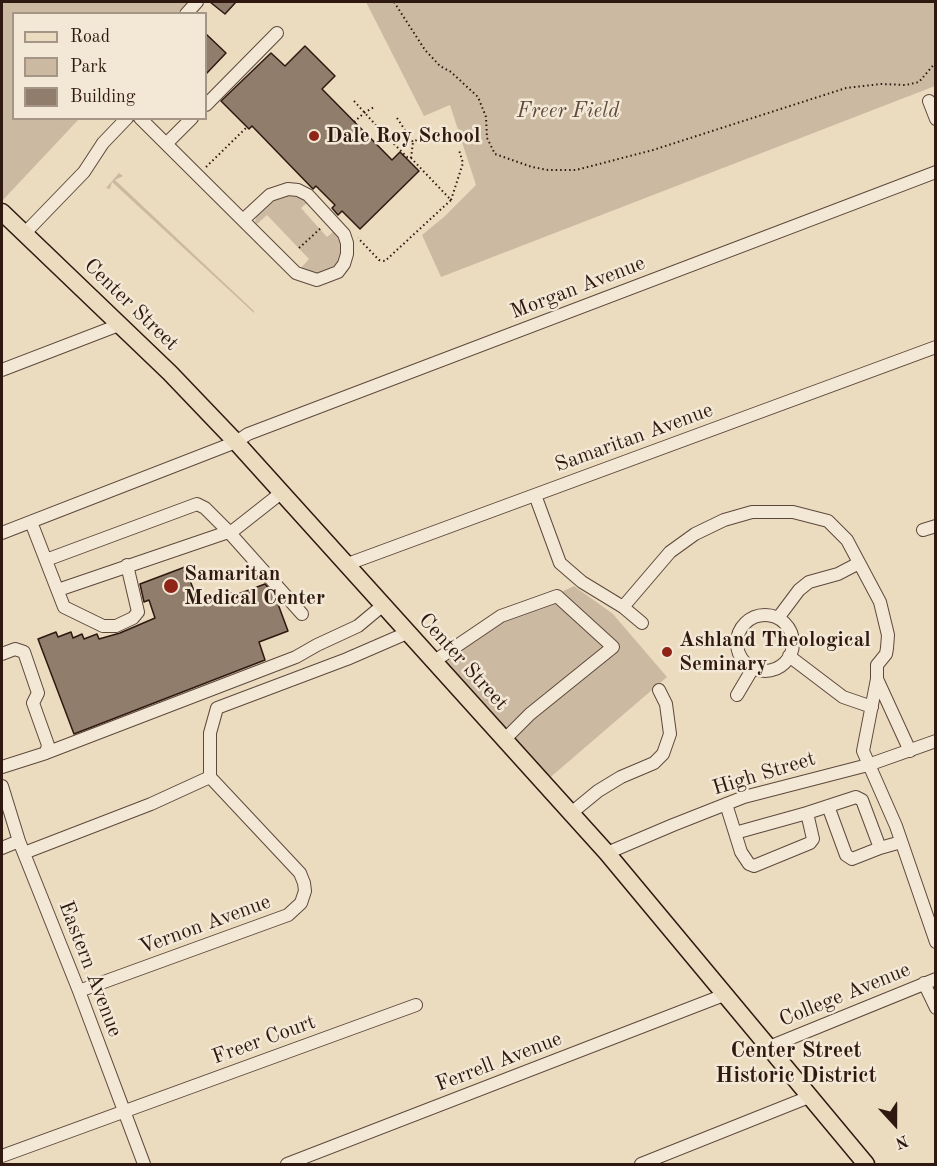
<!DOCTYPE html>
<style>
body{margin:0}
#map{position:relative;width:937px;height:1166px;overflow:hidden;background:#ebdbbf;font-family:"Old Standard TT",serif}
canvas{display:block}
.frame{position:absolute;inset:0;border:3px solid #2e1810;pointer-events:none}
.legend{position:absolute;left:12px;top:12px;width:195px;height:108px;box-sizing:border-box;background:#f2e8d5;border:2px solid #a49586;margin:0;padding:8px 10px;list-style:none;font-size:18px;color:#2e1810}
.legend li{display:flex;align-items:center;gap:12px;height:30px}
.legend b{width:30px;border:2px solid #a49586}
.north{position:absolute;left:865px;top:1094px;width:60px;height:60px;-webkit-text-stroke:4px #f2e8d5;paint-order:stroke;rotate:159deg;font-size:16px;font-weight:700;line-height:24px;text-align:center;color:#2e1810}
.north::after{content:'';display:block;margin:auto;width:21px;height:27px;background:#2e1810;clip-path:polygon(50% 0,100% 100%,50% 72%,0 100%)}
</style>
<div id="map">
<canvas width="937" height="1166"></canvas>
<div class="frame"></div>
<ul class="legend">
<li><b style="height:8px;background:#ebdbbf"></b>Road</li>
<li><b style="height:16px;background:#cbbaa1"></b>Park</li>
<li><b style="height:16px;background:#907d6b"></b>Building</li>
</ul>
<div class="north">N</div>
</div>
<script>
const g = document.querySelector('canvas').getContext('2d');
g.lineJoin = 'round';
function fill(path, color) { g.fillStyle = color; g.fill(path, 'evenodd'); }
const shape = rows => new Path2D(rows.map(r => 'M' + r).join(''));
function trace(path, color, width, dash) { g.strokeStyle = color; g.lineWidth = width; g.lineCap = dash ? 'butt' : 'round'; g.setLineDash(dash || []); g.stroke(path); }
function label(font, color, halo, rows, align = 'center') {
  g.font = font + ' "Old Standard TT",serif'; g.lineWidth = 5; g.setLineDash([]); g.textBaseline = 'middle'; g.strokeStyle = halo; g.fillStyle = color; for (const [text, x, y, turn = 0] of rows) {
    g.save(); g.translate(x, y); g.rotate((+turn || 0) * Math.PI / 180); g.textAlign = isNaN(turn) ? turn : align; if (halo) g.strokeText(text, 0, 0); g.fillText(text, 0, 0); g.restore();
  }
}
fill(shape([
 [2,2,189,2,177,13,14,14,14,118,79,119,2,201],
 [366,2,935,2,935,86,441,277,422,235,444,217,476,185,450,105,424,116],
 [119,173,123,176,115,180,254,311,254,313,112,182,110,189,106,188],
 [294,193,308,202,301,208,327,237,334,231,342,241,343,250,340,259,335,267,320,275,300,269,309,259,267,215,257,224,255,222,257,214,276,197],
 [574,586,613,614,667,677,546,781,439,664,505,619]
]), '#cbbaa1');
const building = shape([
 [210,2,236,2,225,14,210,2],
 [206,34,226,53,206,74,206,34],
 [305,46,335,76,322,89,392,160,400,152,419,171,360,229,342,211,338,215,332,208,335,205,316,186,313,189,252,126,249,129,221,101,271,53,285,66,305,46],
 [185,567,197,599,205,596,207,602,231,593,233,596,265,584,275,596,288,631,259,642,265,660,74,734,38,639,56,632,58,637,71,632,73,638,82,634,84,639,97,634,99,639,120,633,155,618,149,600,144,602,140,584,185,567]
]);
fill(building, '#907d6b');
trace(building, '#2e1810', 1.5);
const minor = shape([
 [186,14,197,2],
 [929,101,936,119],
 [206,105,277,33],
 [140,118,296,273,317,280,338,272,344,264,347,254,347,243,344,234,308,195,298,190,288,189,270,195,243,220],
 [167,143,192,118],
 [24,234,84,172,103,143,127,118],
 [2,370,119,325],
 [535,495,560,563,582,582,623,607,642,623],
 [31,522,64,607,103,626,116,626,133,618,138,612,127,565],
 [923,530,936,526],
 [2,533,236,442,248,434,936,172],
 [46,560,197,504,205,508,228,531,302,614],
 [345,565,936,347],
 [58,590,234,530,281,493],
 [623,607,670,552,695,534,724,520,752,512,793,512,828,521,847,540,880,602,888,635,887,648,886,654,877,665,877,679,910,751],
 '737 643a28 28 0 1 1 56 0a28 28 0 1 1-56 0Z',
 [778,618,799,590,809,582,838,574,859,563],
 [2,654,15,649,24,652,38,693,33,703,48,745,46,753,2,767],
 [789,656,843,697,872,707],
 [433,662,501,616,557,596,613,647,530,714,504,740],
 [877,679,863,751,896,826,936,942],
 [737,695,753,668],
 [46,753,296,657,317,645,358,626,382,606],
 [2,786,19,841,79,991,144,1164],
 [726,804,741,852,749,864,754,866,810,843,813,839,807,813,856,797,862,800,880,848,901,842],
 [828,806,846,855,852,859,880,848],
 [570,814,598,791,621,777,654,763,663,754,670,734,666,704,659,690],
 [735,833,807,813],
 [2,848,19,841],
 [24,853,151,804,210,777],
 [607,853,673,825,744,797,868,765,936,741],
 [924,983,936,1008],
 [79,991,288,915,301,903,305,891,304,883,300,873,210,777,210,733,217,708,347,659,407,633],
 [769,1047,936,979],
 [2,1156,416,1005],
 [287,1164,724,995],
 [641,1164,809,1097]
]);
const major = shape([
 [2,212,170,373,236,442,607,853,866,1164]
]);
trace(minor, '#5d493c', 14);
trace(major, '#2e1810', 19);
trace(shape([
 [394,2,425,50,440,66,451,72,478,97,486,117,487,138,495,154,532,167,548,170,576,170,653,150,846,88,881,84,906,85,919,82,936,62],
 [354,101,383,133,407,157,411,158,451,200,385,261,379,260,358,238],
 [397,118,413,142,424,136],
 [354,122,364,113,374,107],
 [374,142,383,133,385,125],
 [411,158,413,142],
 [206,167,247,127],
 [451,200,463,163,459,150],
 [299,248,321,228]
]), '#2e1810', 2, [1.5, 3]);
trace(minor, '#f2e8d5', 12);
trace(major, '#ebdbbf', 16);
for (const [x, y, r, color] of [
 [314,136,6,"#8f2418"],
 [171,586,8,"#8f2418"],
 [667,652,6,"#8f2418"]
]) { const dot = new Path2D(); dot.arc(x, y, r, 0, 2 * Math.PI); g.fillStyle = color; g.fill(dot); trace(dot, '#f2e8d5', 2); }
label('italic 21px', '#5d493c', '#f2e8d5', [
 ["Freer Field",568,111]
]);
label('bold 21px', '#2e1810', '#f2e8d5', [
 ["Dale Roy School",326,136],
 ["Samaritan",184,574],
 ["Medical Center",184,598],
 ["Ashland Theological",679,640],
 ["Seminary",679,664]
], 'left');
label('21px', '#2e1810', '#f2e8d5', [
 ["Morgan Avenue",578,288,-21],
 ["Center Street",131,305,44],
 ["Samaritan Avenue",634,438,-20],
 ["Center Street",463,662,48],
 ["High Street",764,774,-17],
 ["Vernon Avenue",205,925,-20],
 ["Eastern Avenue",90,969,69],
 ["College Avenue",845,995,-22],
 ["Freer Court",264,1040,-20],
 ["Ferrell Avenue",499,1062,-21]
]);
label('bold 22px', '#2e1810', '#f2e8d5', [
 ["Center Street",796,1051],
 ["Historic District",796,1076]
]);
</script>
